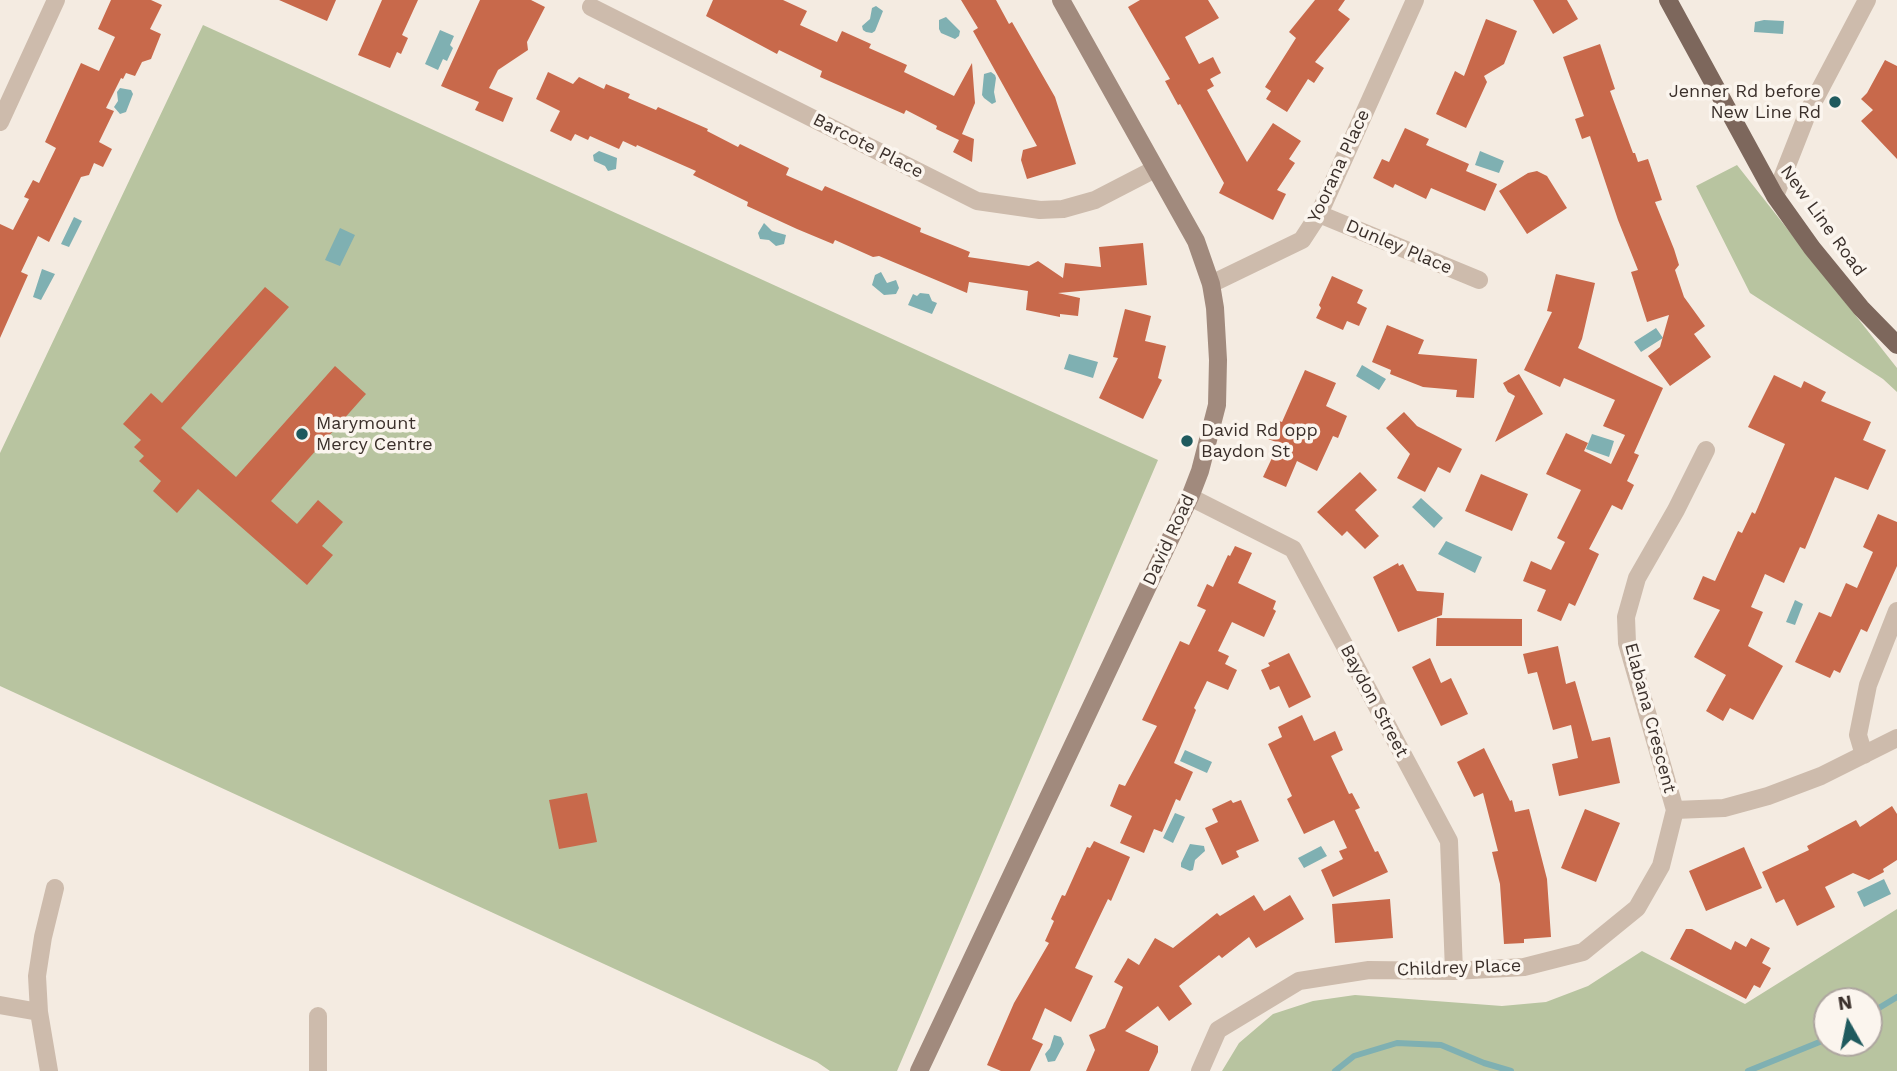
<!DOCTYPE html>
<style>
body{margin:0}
#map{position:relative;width:1897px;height:1071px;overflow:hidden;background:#f4ebe1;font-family:"Work Sans",sans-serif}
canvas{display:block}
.north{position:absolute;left:1813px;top:987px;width:70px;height:70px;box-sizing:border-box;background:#fbf5ee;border:2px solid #aea6a0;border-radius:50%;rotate:351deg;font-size:19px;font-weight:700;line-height:28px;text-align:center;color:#3b302b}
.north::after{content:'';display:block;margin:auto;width:24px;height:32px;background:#1f5a5e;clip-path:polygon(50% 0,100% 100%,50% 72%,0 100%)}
</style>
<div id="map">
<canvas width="1897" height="1071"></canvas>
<div class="north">N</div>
</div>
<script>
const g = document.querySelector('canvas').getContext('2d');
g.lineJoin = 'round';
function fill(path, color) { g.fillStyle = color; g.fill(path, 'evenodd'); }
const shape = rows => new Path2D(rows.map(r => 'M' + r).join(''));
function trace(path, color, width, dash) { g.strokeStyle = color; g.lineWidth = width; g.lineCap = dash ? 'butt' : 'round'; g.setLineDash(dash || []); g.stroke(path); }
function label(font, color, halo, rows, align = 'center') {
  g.font = font + ' "Work Sans",sans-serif'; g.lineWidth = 7; g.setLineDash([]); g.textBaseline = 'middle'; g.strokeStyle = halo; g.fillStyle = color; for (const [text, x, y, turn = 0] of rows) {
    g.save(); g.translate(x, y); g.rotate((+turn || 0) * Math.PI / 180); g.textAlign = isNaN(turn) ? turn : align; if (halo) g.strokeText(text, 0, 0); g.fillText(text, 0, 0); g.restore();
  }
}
fill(shape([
 [203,25,1158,460,897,1071,830,1071,817,1062,0,686,0,453],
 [1737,165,1897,368,1897,392,1883,379,1750,293,1696,186],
 [1897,909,1897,1071,1222,1071,1239,1043,1273,1014,1313,1001,1355,995,1502,1006,1546,1002,1588,986,1642,951,1745,1004],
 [1827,1001,1869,1001,1869,1043,1827,1043]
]), '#b8c4a0');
fill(shape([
 [876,6,883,11,875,31,872,33,866,32,863,30,862,26,870,19,872,8],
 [946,17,960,31,959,36,955,39,941,33,939,29,939,20],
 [1764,20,1784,21,1783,34,1754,32,1755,22],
 [440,30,454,36,450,45,453,48,447,61,443,59,438,70,425,64],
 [991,72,995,75,996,78,994,92,996,102,992,104,984,98,982,95,984,74],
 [120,88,131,90,133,94,126,112,120,114,114,107,118,101,117,92],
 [599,151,617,158,616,169,608,171,605,166,594,161,593,155],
 [1480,151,1504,161,1499,173,1475,165],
 [74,217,82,221,69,247,61,244],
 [764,223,772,231,786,235,784,244,776,246,769,240,760,239,758,233],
 [340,228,355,235,340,266,325,260],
 [42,269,55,274,41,300,33,297],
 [881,272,887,283,896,280,899,288,896,294,884,295,872,285,875,275],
 [920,293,929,294,932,301,937,303,932,314,908,305,913,294,917,296],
 [1656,328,1663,338,1641,352,1634,342],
 [1069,354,1098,362,1093,378,1064,369],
 [1362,365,1386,379,1379,390,1356,376],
 [1592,434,1614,441,1609,457,1586,449],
 [1421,498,1443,518,1434,528,1412,507],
 [1446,541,1482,557,1475,573,1438,554],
 [1795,600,1803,604,1795,625,1786,622],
 [1185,750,1212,762,1207,773,1180,761],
 [1175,813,1185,817,1173,843,1163,838],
 [1190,844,1204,846,1205,851,1195,860,1193,870,1190,871,1181,867,1181,863],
 [1321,846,1327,856,1304,868,1298,858],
 [1884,879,1891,894,1864,907,1857,892],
 [1054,1035,1061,1037,1064,1044,1055,1061,1048,1062,1045,1054,1050,1048]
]), '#7fb0b2');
trace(shape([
 [1869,1014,1897,997],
 [1335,1071,1354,1056,1397,1043,1441,1045,1484,1063,1511,1071],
 [1748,1071,1827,1039]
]), '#7fb0b2', 6);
fill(shape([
 [111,0,151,0,162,5,150,29,161,34,151,59,142,62,135,76,126,73,123,79,121,78,106,108,114,111,99,142,112,149,103,167,94,163,89,175,81,177,49,242,38,236,21,272,28,275,0,338,0,224,13,230,29,199,24,197,33,180,39,183,56,148,45,142,81,63,99,71,115,37,98,29],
 [279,0,336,0,327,21],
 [382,0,418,0,402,35,408,38,401,54,397,52,390,68,358,55],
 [480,0,531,0,545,7,527,42,528,50,498,70,489,88,513,98,503,122,475,110,479,102,441,86],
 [713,0,783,0,807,11,800,25,837,42,842,31,871,44,869,48,907,65,904,72,954,96,972,63,975,103,962,134,974,139,972,162,953,152,959,140,936,129,937,126,906,110,904,114,820,77,822,71,779,50,777,54,706,16],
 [961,0,996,0,1009,24,1012,22,1055,97,1076,164,1027,179,1021,160,1023,150,1037,146,973,31,978,28],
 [1140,0,1208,0,1219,18,1185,37,1199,64,1213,57,1221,73,1210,79,1214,86,1207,90,1247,162,1273,123,1301,141,1289,159,1295,163,1277,190,1286,194,1273,220,1219,193,1224,183,1180,104,1178,105,1165,81,1170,79,1128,7],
 [1315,0,1345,0,1338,10,1350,19,1315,62,1324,68,1314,83,1308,79,1287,112,1266,99,1271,91,1265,87,1296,38,1289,32],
 [1533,0,1567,0,1578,19,1553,34],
 [1486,19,1517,31,1504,64,1484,76,1487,82,1466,128,1436,114,1455,71,1464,76],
 [1600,44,1615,89,1610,91,1633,153,1635,153,1638,162,1648,159,1662,200,1655,202,1674,249,1679,265,1675,270,1684,297,1705,326,1694,334,1711,357,1670,386,1648,356,1660,347,1669,315,1647,322,1631,272,1638,270,1618,220,1590,136,1582,139,1575,119,1584,116,1563,57],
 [1885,60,1897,66,1897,159,1861,121,1873,110,1861,99,1867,93],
 [548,72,573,84,579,77,604,89,606,84,630,94,628,98,656,110,658,107,708,129,707,131,738,147,740,144,789,168,786,175,822,191,825,186,921,228,920,232,970,252,968,257,1029,266,1038,261,1063,278,1065,263,1101,267,1099,247,1143,243,1147,285,1058,293,1080,298,1078,316,1060,314,1060,317,1026,310,1028,291,969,282,967,293,879,256,873,257,835,240,833,244,797,229,747,206,748,202,693,175,696,171,637,145,636,147,623,141,619,149,590,136,588,140,575,134,571,141,550,131,560,111,536,99],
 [1405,128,1429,139,1426,145,1469,164,1466,171,1497,184,1485,211,1431,188,1426,199,1395,184,1393,188,1373,178,1382,159,1389,162],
 [1537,171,1547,176,1567,208,1527,234,1499,191,1528,173],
 [1556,274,1595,283,1582,339,1578,348,1663,388,1634,453,1639,455,1627,481,1634,485,1622,510,1612,505,1589,549,1599,554,1575,606,1569,603,1561,621,1537,611,1546,590,1523,581,1531,561,1551,570,1565,542,1557,538,1581,490,1546,474,1566,433,1588,443,1584,451,1611,464,1625,435,1603,426,1615,400,1564,378,1560,387,1524,370,1552,312,1547,311],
 [1332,276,1363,290,1357,303,1367,308,1359,326,1347,321,1343,330,1316,318,1321,308,1319,305],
 [265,287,289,307,181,428,236,477,335,366,366,394,271,501,297,524,318,500,343,522,322,546,333,555,307,585,198,489,177,513,153,491,161,481,139,461,144,456,134,447,141,440,123,424,151,393,162,403],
 [1125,309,1151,316,1145,341,1166,346,1158,378,1162,380,1143,419,1099,398,1118,358,1113,357],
 [1387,325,1424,340,1418,354,1477,359,1474,398,1456,397,1457,390,1423,387,1390,374,1391,370,1372,362],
 [1305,370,1336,383,1326,406,1347,416,1338,438,1333,436,1317,471,1297,461,1286,487,1263,477,1279,443,1268,439,1276,420,1282,422],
 [1519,374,1543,414,1495,442,1515,396,1508,392,1503,383],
 [1774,375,1801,388,1804,381,1826,392,1821,401,1871,422,1863,440,1886,450,1868,490,1835,477,1805,549,1800,547,1784,583,1765,574,1751,607,1763,612,1748,646,1783,666,1753,720,1730,708,1723,721,1706,711,1726,675,1694,657,1720,610,1693,599,1703,576,1715,581,1738,531,1742,533,1752,512,1755,514,1785,444,1748,427],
 [1404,412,1417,426,1462,449,1450,473,1438,467,1425,492,1397,478,1410,454,1386,428],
 [1360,472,1377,490,1355,510,1379,536,1365,549,1347,531,1342,536,1317,512],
 [1481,474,1528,494,1512,531,1465,511],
 [1878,514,1897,522,1897,566,1867,632,1861,629,1840,673,1834,670,1830,678,1795,662,1819,612,1831,617,1846,583,1857,588,1873,552,1863,547],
 [1235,546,1252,553,1238,583,1276,601,1273,609,1276,611,1264,637,1232,622,1218,651,1229,656,1225,664,1237,670,1228,690,1207,681,1194,708,1196,710,1174,763,1193,772,1180,801,1176,799,1162,832,1154,829,1144,853,1120,843,1132,816,1110,806,1119,784,1125,786,1157,726,1142,720,1180,641,1189,645,1206,610,1197,606,1207,584,1213,587,1228,555,1230,556],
 [1398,563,1399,566,1403,564,1417,591,1444,593,1442,615,1398,632,1373,577],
 [1437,618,1522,619,1522,646,1436,646],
 [1558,646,1566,684,1575,681,1592,741,1610,737,1620,783,1559,796,1552,764,1578,758,1571,725,1553,730,1537,672,1528,674,1523,654],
 [1289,653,1311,697,1289,708,1279,686,1270,690,1261,670,1270,666,1268,663],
 [1430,658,1441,683,1451,678,1468,714,1441,726,1412,667],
 [1302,715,1314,741,1335,731,1343,750,1331,756,1349,794,1352,793,1360,808,1355,810,1375,852,1378,851,1388,872,1333,897,1321,870,1343,859,1339,851,1347,848,1334,820,1304,834,1287,799,1292,796,1268,744,1282,737,1278,727],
 [1484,748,1510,801,1512,800,1515,812,1529,809,1547,879,1551,937,1524,939,1524,943,1504,944,1500,884,1492,852,1498,851,1483,793,1474,797,1457,762],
 [587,793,597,842,559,849,549,800],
 [1231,800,1233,803,1241,800,1259,841,1236,851,1239,857,1222,865,1205,828,1218,822,1212,809],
 [1892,806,1897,814,1897,860,1883,869,1884,872,1869,880,1853,873,1825,887,1835,907,1797,926,1784,899,1776,903,1762,872,1809,850,1807,846,1856,820,1860,827],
 [1585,809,1620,823,1596,882,1561,868],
 [1094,841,1130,857,1111,901,1108,899,1075,968,1093,976,1071,1022,1045,1008,1032,1039,1043,1044,1030,1071,1001,1071,987,1065,1014,1003,1049,943,1045,941,1054,921,1051,919,1062,895,1065,896,1087,847,1090,848],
 [1744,847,1762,888,1706,911,1689,871],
 [1254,895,1264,911,1290,895,1304,919,1256,948,1249,937,1222,958,1219,955,1179,986,1192,1004,1169,1021,1158,1006,1125,1031,1158,1046,1158,1052,1149,1071,1086,1071,1095,1050,1089,1035,1105,1028,1123,987,1114,982,1128,958,1139,965,1155,938,1173,948,1217,913,1220,916],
 [1390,899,1393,938,1335,943,1332,904],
 [1686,929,1692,929,1731,950,1735,941,1746,947,1751,938,1770,948,1762,963,1771,968,1760,988,1754,985,1746,999,1670,959]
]), '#c8694b');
trace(shape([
 [591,7,977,201,1040,210,1063,209,1095,200,1155,169],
 [0,122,56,0],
 [1775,196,1808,112,1867,0],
 [1319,214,1479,280],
 [1211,284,1302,240,1319,214,1415,0],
 [1706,450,1676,510,1637,578,1626,617,1627,643,1675,810,1724,808,1768,796,1821,776,1897,738],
 [1190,497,1293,549,1449,841,1454,971],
 [1864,755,1858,735,1868,685,1897,611],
 [0,1005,39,1012],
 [318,1016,318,1071],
 [49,1071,39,1012,37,976,43,937,55,888],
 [1200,1071,1218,1030,1299,981,1369,970,1454,971,1524,967,1583,952,1637,908,1661,866,1675,810]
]), '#cdbbac', 18);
trace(shape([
 [919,1071,1190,497,1200,471,1217,405,1218,360,1215,308,1211,284,1196,241,1061,0]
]), '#a18a7d', 18);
trace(shape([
 [1668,0,1775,196,1812,248,1861,308,1897,345]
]), '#7d675c', 18);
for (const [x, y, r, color] of [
 [1835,102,7,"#1f5a5e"],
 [302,434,7,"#1f5a5e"],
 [1187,441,7,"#1f5a5e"]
]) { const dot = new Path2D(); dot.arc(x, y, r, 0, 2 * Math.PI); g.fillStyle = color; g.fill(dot); trace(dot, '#fbf5ee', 2.5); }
label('18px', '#3b302b', '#fbf5ee', [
 ["Jenner Rd before",1821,92,"right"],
 ["New Line Rd",1821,113,"right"],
 ["Marymount",316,424],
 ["Mercy Centre",316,445],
 ["David Rd opp",1201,431],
 ["Baydon St",1201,452]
], 'left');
label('18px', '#3b302b', '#fbf5ee', [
 ["Barcote Place",868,146,27],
 ["Yoorana Place",1339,166,-65],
 ["New Line Road",1823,221,54],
 ["Dunley Place",1399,247,23],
 ["David Road",1169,540,-65],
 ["Baydon Street",1374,701,62],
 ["Elabana Crescent",1650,718,75],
 ["Childrey Place",1459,968,-2]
]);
</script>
